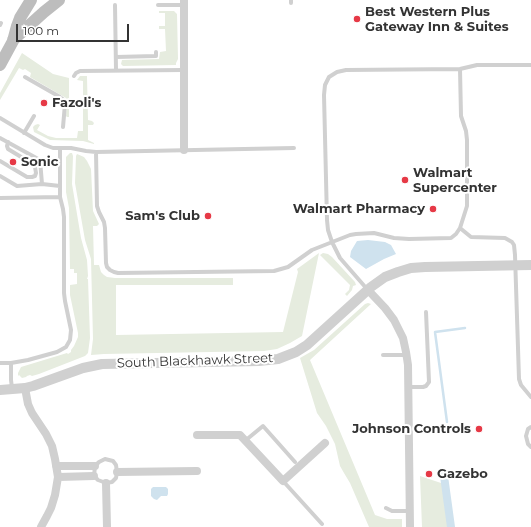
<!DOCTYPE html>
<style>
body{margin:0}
#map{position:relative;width:531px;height:527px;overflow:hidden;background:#fff;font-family:Montserrat,sans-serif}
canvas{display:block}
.scale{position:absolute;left:16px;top:24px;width:113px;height:18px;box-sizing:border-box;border:2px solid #333;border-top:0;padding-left:5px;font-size:12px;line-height:14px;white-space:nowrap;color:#333;-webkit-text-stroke:3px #fff;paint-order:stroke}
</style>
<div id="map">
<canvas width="531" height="527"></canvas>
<div class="scale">100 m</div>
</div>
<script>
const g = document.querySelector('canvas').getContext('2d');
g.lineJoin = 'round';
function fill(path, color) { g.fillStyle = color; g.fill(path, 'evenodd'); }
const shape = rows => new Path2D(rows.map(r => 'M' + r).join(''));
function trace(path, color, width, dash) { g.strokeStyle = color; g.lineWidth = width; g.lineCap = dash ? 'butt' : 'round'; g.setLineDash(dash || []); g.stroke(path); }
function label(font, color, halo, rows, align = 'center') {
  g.font = font + ' Montserrat,sans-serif'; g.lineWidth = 4; g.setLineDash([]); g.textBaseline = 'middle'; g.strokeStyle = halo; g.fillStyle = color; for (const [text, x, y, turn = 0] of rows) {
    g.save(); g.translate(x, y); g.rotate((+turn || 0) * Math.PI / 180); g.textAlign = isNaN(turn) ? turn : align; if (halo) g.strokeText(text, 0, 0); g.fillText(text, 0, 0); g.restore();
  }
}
fill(shape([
 [159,11,174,11,177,14,178,59,176,63,176,65,123,66,121,64,122,60,159,59,160,52,166,51,165,29,159,29,159,26,165,26,165,13,159,13],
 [22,53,53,74,69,78,69,117,67,117,66,116,67,101,66,98,30,77,31,73,25,69,23,70,19,68,0,100,0,93],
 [80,76,87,76,87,77,88,120,92,121,94,123,93,125,88,125,88,140,94,143,94,144,83,141,50,140,34,132,33,127,35,125,38,124,40,125,37,130,48,136,56,138,77,138,78,131,83,131,83,81,77,80],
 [70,153,72,153,73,156,72,184,81,238,87,260,88,276,87,279,88,279,90,338,88,353,85,356,39,374,32,376,30,375,27,376,26,377,22,378,19,375,18,376,18,373,21,367,67,353,68,354,71,352,71,350,74,346,78,337,78,333,70,295,70,285,77,284,77,273,74,273,74,269,70,269,69,208,66,192,66,157],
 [77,154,84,157,87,161,91,169,93,211,99,224,97,226,93,226,94,265,99,265,101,272,104,275,107,277,115,278,233,278,233,285,116,285,116,335,283,332,298,272,297,269,319,253,302,336,290,343,277,349,264,351,104,354,91,355,93,339,91,259,85,240,75,183,76,156],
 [323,253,328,254,332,257,355,282,356,285,353,286,352,290,347,296,345,294,349,290,350,285,320,255],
 [368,303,371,304,310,360,375,515,387,519,402,519,402,527,369,527,350,483,344,473,340,466,335,444,326,426,317,413,300,358,314,350,365,304],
 [420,476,444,484,449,527,422,527]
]), '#e6ecdf');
fill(shape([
 [368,240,385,242,391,245,396,254,384,259,366,269,350,257,351,251,357,241],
 [153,487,166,487,168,489,168,494,167,496,161,496,157,500,154,499,151,496,151,489]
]), '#cfe2ee');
trace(shape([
 [447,422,435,332,465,328]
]), '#cfe2ee', 2.5);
trace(shape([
 [444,476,451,527]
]), '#cfe2ee', 8);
trace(shape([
 [291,0,291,3],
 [115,5,116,70],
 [158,5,184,5],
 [0,25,1,23],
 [116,57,156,56,156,52],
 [74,76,76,73,80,71,183,70],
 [25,77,60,97,64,100,65,104,63,127],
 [0,118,45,145,53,148,71,148,86,151,96,152,294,148],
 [24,133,34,116],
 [0,138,40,160,42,184,17,186,0,176],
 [96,152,97,206,99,212,104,222,105,228,106,263,107,267,110,270,114,272,118,273,274,271,288,267,312,250,350,235,356,234,374,233,394,238,409,239,451,238,456,234,460,228,467,206,467,140,466,131,461,116,460,69],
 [0,161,27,177,32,177,35,176,36,173,35,167,31,163,8,149,7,146,8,142],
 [42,184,60,186],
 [0,198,60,197],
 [460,228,471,237,505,238,512,242,514,245,515,255,519,379,521,385,531,397],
 [367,289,340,258,332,242,328,230,327,220,324,95,325,85,329,77,337,72,346,70,460,69,477,65,531,65],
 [383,355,406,355],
 [0,363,11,363,28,360,57,352,66,347,70,340,71,330,65,301,64,293,64,217,63,209,60,197,60,148],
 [11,363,11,380,12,388],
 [409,387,423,387,426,386,429,382,426,312],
 [531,427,528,429,526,436,528,444,531,447],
 [246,440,263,426,295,462],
 [105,459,113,461,116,465,117,472,116,478,112,482,106,483,98,480,94,476,95,466,99,462,105,459],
 [283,481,322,524],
 [386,508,392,511,410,511]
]), '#d0d0d0', 4);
trace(shape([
 [184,150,184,0],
 [368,290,385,308,394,320,403,338,406,352,408,365,410,527],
 [25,388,28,404,32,413,46,434,52,446,55,459,58,477,55,495,51,508,47,516,41,527],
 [197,435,240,435,283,481,325,443],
 [56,466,95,466],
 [117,472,197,471],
 [58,477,94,476],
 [106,483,107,527]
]), '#d0d0d0', 8);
trace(shape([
 [0,390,25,388,33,386,83,368,102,364,259,361,278,359,296,352,307,345,371,287,385,277,398,272,411,268,425,267,531,265]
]), '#d0d0d0', 10);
trace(shape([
 [13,40,44,12,59,0],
 [0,65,13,41,17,26,20,18,31,0]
]), '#bdbdbd', 12);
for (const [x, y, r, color] of [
 [357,19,4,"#e63946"],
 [44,103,4,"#e63946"],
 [13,162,4,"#e63946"],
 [405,180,4,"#e63946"],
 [433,209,4,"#e63946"],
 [208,216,4,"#e63946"],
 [479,429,4,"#e63946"],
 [429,474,4,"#e63946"]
]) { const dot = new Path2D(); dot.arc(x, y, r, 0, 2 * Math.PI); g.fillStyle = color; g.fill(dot); trace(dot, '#fff', 1.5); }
label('bold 13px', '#333', '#fff', [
 ["Best Western Plus",365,12],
 ["Gateway Inn & Suites",365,27],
 ["Fazoli's",52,103],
 ["Sonic",21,162],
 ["Walmart",413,173],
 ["Supercenter",413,188],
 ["Walmart Pharmacy",425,209,"right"],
 ["Sam's Club",200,216,"right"],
 ["Johnson Controls",471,429,"right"],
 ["Gazebo",437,474]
], 'left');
label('13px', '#333', '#fff', [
 ["South Blackhawk Street",195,361,-2]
]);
</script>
